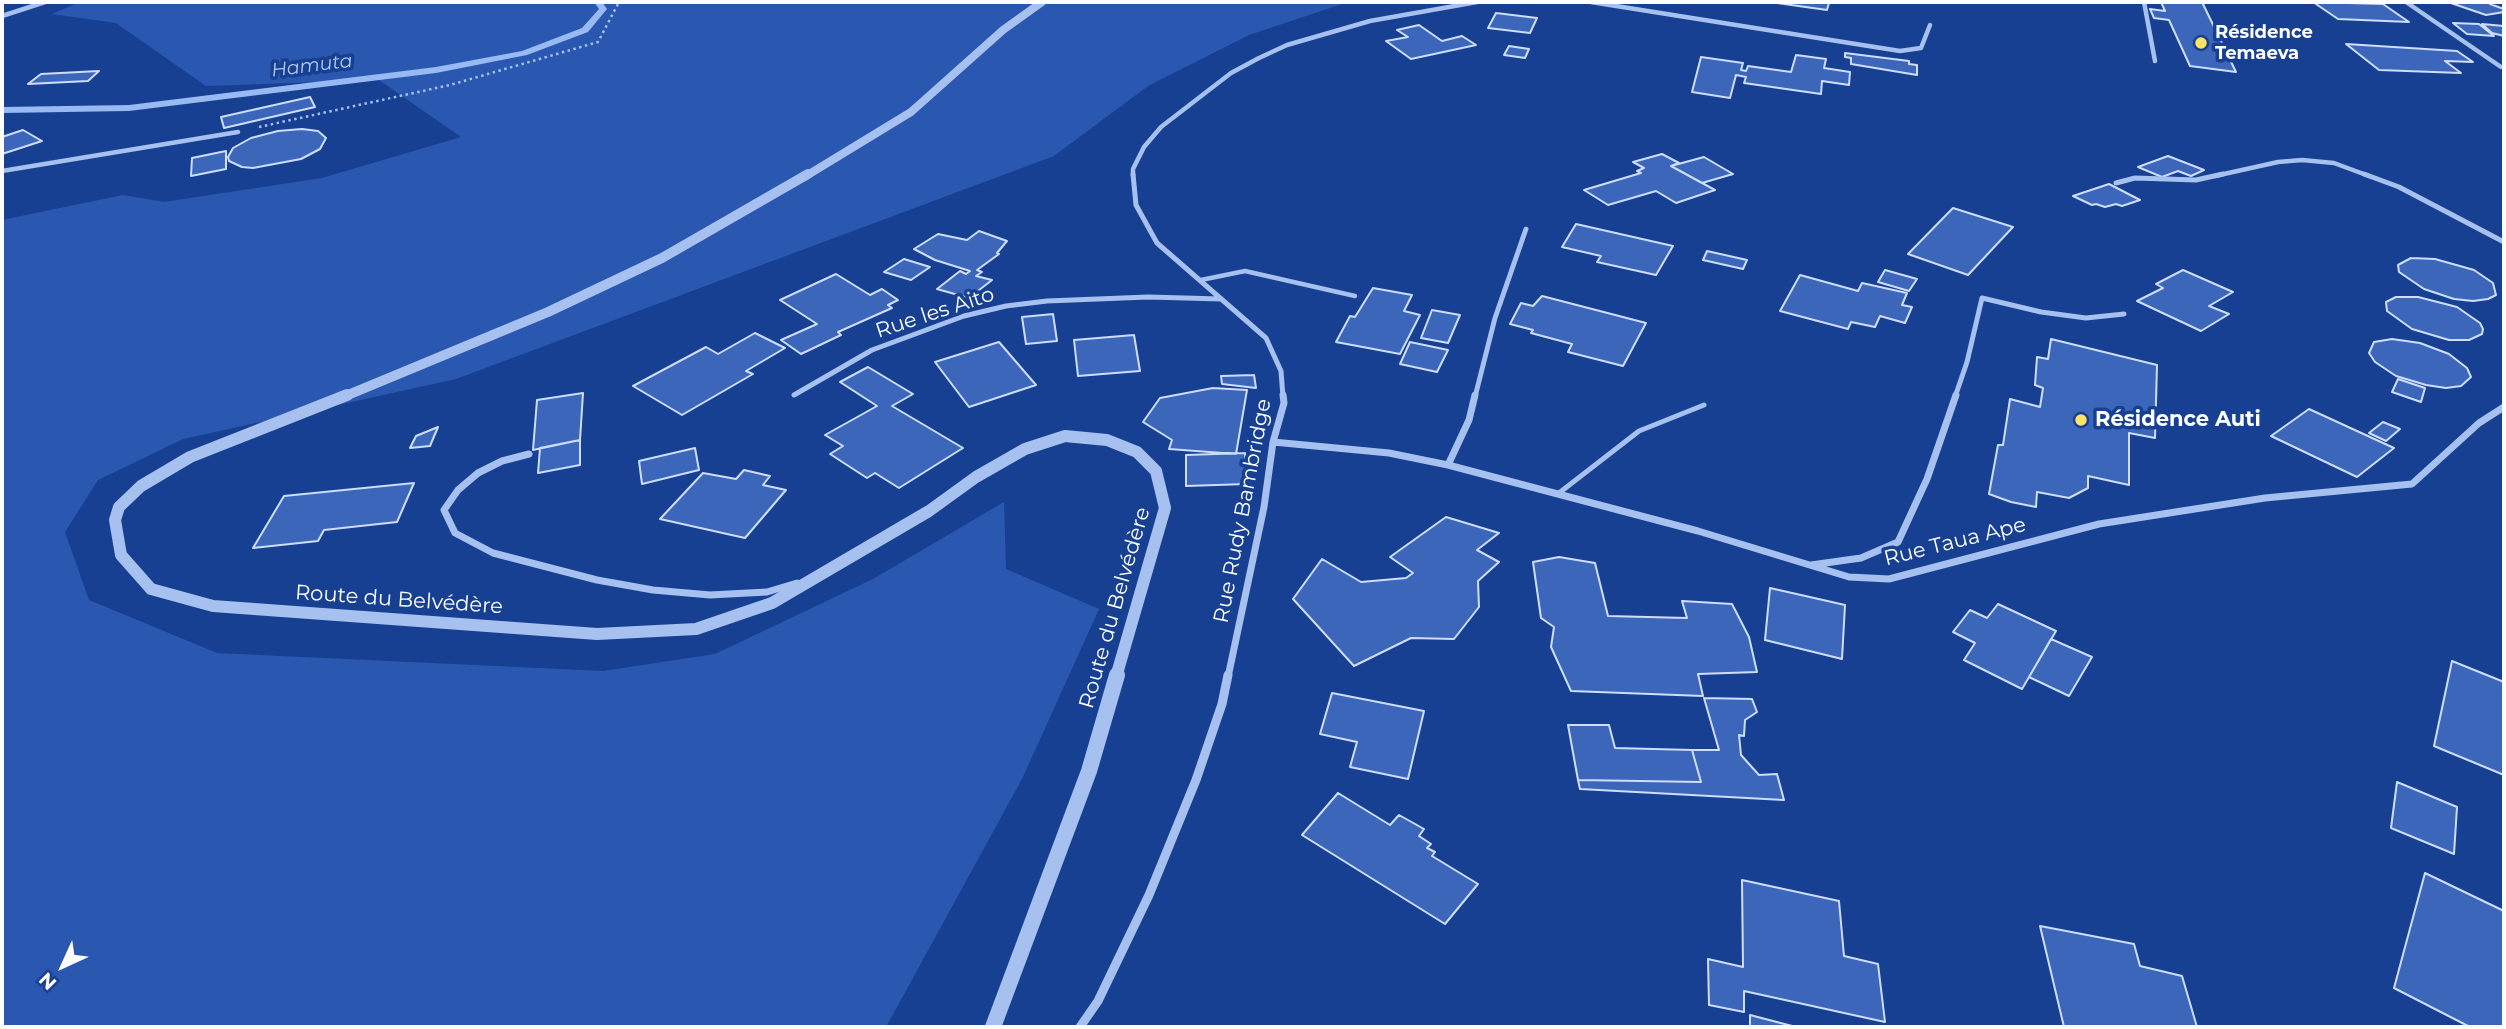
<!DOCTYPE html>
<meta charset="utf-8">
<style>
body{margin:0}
#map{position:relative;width:2506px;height:1029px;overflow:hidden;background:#174092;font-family:Montserrat,sans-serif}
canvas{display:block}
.frame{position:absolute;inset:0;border:4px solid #fff;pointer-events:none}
.north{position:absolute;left:28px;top:931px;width:70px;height:70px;-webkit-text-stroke:5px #174092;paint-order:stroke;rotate:225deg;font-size:19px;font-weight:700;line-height:28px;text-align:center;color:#fff}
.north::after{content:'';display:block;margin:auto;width:24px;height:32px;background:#fff;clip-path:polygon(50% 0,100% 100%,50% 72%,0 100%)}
</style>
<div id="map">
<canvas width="2506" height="1029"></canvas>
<div class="frame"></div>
<div class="north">N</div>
</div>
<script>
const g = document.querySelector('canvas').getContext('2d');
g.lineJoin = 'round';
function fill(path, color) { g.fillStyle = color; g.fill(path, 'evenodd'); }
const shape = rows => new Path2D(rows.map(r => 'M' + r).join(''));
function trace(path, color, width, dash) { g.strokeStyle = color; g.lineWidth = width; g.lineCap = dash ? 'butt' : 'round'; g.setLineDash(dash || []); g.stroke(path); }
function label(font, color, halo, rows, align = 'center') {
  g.font = font + ' Montserrat,sans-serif'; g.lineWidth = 7; g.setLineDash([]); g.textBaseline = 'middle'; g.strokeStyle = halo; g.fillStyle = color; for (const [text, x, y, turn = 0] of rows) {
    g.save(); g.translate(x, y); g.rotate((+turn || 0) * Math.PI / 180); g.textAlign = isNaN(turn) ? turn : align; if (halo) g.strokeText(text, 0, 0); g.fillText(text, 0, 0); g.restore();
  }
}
fill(shape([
 [80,2,1348,2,1249,35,1148,86,1054,156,456,379,183,439,98,480,65,532,89,600,217,653,603,671,715,654,873,579,1004,502,1006,569,1099,609,1022,779,886,1027,2,1027,2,220,123,195,164,202,322,178,461,137,379,80,206,86,116,23,52,14]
]), '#2a58b1');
fill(shape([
 [594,2,602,2,607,9,588,32,527,55,436,73,129,111,2,113,2,107,129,105,436,67,522,51,582,28,599,9,594,2]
]), '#99b9f3');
const building = shape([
 [1770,2,1841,2,1829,3,1827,10,1770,2],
 [2161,2,2202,2,2236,72,2190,66,2169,20,2154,18,2150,9,2165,11,2161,2],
 [2313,2,2383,4,2409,22,2338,19,2313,2],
 [2448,2,2500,2,2490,4,2504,9,2504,12,2486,15,2448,2],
 [1496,13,1537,18,1530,33,1488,28,1496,13],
 [2453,23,2479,24,2494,36,2467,34,2453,23],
 [2482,24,2504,26,2504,36,2492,33,2482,24],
 [1419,25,1442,41,1462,36,1476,45,1411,59,1386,41,1408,37,1397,30,1419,25],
 [2346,44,2457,51,2473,62,2445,61,2461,73,2379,70,2346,44],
 [1509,46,1529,49,1525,58,1504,55,1509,46],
 [1845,53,1909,61,1909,64,1917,65,1917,75,1851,64,1851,58,1845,57,1845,53],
 [1796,55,1826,59,1824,68,1850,72,1849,85,1822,81,1821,94,1744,83,1746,77,1736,75,1730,98,1692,92,1701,57,1743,63,1741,70,1746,71,1748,66,1791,72,1796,55],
 [99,71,88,81,28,84,41,74,99,71],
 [310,97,315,107,224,128,221,117,310,97],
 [302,129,318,131,326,138,320,149,301,159,253,168,242,167,229,161,228,157,233,148,251,138,278,131,302,129],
 [23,130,42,141,2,154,2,137,23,130],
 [226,151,226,169,191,176,192,158,226,151],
 [1662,154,1679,163,1671,166,1715,190,1676,203,1656,191,1608,205,1584,190,1641,173,1637,171,1644,168,1633,162,1662,154],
 [2168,156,2204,170,2191,176,2178,171,2162,177,2138,167,2168,156],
 [1704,157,1733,174,1702,183,1671,166,1704,157],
 [2109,184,2140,200,2122,206,2116,204,2105,207,2096,204,2092,205,2073,196,2109,184],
 [1953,208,2013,227,1968,275,1908,254,1953,208],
 [1576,224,1673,246,1656,275,1597,262,1601,256,1562,247,1576,224],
 [979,231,1007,241,997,253,999,254,977,270,982,272,976,276,992,280,969,298,937,289,960,271,966,274,970,271,935,260,914,249,938,234,967,240,979,231],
 [1707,251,1747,260,1743,269,1703,260,1707,251],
 [2411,258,2435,259,2474,270,2493,283,2496,295,2488,299,2473,301,2454,299,2424,289,2399,272,2398,265,2411,258],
 [904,259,930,267,911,280,884,272,904,259],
 [1885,270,1917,279,1909,291,1878,282,1885,270],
 [2183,270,2233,292,2209,306,2229,314,2201,331,2137,301,2163,288,2156,284,2183,270],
 [836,274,870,295,882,289,898,300,888,305,892,308,838,332,841,335,801,354,781,340,817,324,780,300,836,274],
 [1800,275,1858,291,1862,283,1907,293,1902,305,1912,307,1905,323,1880,316,1875,327,1851,322,1848,329,1780,311,1800,275],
 [1373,288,1412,295,1404,311,1420,315,1400,354,1336,342,1350,316,1355,317,1373,288],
 [1542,296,1646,323,1623,366,1568,352,1572,344,1531,333,1533,330,1510,324,1521,303,1533,306,1542,296],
 [2396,297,2418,297,2457,307,2480,323,2483,329,2482,334,2469,340,2449,340,2412,329,2387,311,2386,302,2396,297],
 [1432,310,1460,315,1448,343,1421,338,1432,310],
 [1053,314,1057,341,1026,344,1022,317,1053,314],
 [755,333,785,348,746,371,753,374,682,415,633,386,706,347,718,354,755,333],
 [1134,335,1140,371,1078,376,1074,340,1134,335],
 [2051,339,2157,365,2155,438,2129,433,2129,485,2088,476,2088,488,2069,498,2037,492,2036,507,2011,502,1989,494,1998,445,2003,445,2010,399,2040,407,2043,388,2035,385,2037,357,2048,359,2051,339],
 [2392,339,2420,343,2449,354,2467,368,2471,377,2461,386,2446,388,2426,385,2396,376,2375,362,2369,353,2374,342,2392,339],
 [999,342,1036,385,969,407,935,362,999,342],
 [1410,342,1448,350,1437,372,1400,364,1410,342],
 [868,367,913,394,892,406,963,448,899,488,875,473,867,478,830,454,843,446,825,435,877,406,840,382,868,367],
 [1254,375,1256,388,1222,384,1221,376,1254,375],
 [2398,379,2425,388,2421,402,2392,392,2398,379],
 [1213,388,1247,390,1236,454,1169,449,1172,440,1143,422,1160,398,1213,388],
 [583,393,580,440,533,450,537,400,583,393],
 [2309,409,2394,448,2357,477,2271,436,2309,409],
 [2383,422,2400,429,2386,441,2369,433,2383,422],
 [438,427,430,446,410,448,416,436,438,427],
 [580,440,580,465,538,473,540,448,580,440],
 [695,448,699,470,642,484,639,461,695,448],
 [1245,453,1247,484,1186,486,1186,455,1245,453],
 [744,470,770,476,763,485,786,490,745,538,660,519,703,473,736,479,744,470],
 [414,483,397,522,324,530,318,541,253,548,284,496,414,483],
 [1446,517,1499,533,1477,550,1499,562,1478,581,1479,607,1454,639,1411,638,1354,666,1293,599,1322,559,1361,582,1406,578,1413,573,1390,557,1446,517],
 [1559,557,1595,563,1608,616,1687,618,1682,601,1732,604,1749,637,1757,672,1698,674,1703,696,1571,691,1551,647,1554,627,1541,618,1533,562,1559,557],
 [1770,588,1845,605,1842,659,1765,640,1770,588],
 [1998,604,2056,631,2022,689,1964,660,1975,643,1953,632,1970,610,1987,618,1998,604],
 [2051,639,2092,657,2069,696,2029,677,2051,639],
 [2452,661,2504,682,2504,775,2434,746,2452,661],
 [1332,693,1424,711,1408,779,1350,767,1357,742,1320,734,1332,693],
 [1704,698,1752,699,1757,712,1745,720,1744,736,1739,735,1741,755,1759,775,1777,774,1784,800,1580,789,1578,780,1701,782,1692,750,1719,750,1704,698],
 [1568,725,1609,725,1615,748,1692,750,1701,782,1578,780,1568,725],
 [2397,782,2457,807,2454,854,2391,828,2397,782],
 [1338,793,1390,825,1399,815,1424,829,1419,836,1431,844,1427,848,1435,852,1432,856,1478,884,1445,924,1302,835,1338,793],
 [2425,873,2504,911,2504,1027,2470,1027,2394,988,2425,873],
 [1742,880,1839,901,1844,956,1878,964,1885,1022,1744,991,1744,1012,1709,1005,1708,959,1743,967,1742,880],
 [2040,926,2134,944,2140,966,2182,976,2197,1027,2064,1027,2040,926],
 [1750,1015,1796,1027,1750,1027,1750,1015]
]);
fill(building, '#3c66b9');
trace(building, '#cdddfb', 2);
trace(shape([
 [259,127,450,85,598,42,619,2]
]), '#a6c0f0', 2.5, [2.5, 3.5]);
trace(shape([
 [1201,280,1245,271,1355,296]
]), '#a6c0f0', 4.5);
trace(shape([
 [1559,493,1639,431,1704,405]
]), '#a6c0f0', 5);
trace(shape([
 [1591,2,1900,51,1921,48,1930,25],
 [2144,2,2155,61],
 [2406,2,2501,67],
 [2,16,45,2],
 [2,171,238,132],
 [1133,176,1133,169,1144,147,1161,127,1231,73,1259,58,1287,45,1370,21,1477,2],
 [2215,176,2278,162,2302,160,2334,163,2369,176]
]), '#a6c0f0', 4.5);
trace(shape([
 [1133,174,1136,205,1157,243,1266,338,1281,371,1283,397],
 [2364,174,2399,187,2504,242],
 [2116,183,2135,178,2196,180,2223,174],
 [794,395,872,350,964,316,1006,306,1047,301,1148,297,1221,299],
 [1475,397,1495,318,1526,229],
 [1955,397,1967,362,1982,298,2041,312,2086,318,2124,314]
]), '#a6c0f0', 5);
trace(shape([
 [1273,442,1389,453,1448,465,1698,531,1849,577,1889,579,2099,524,2265,498,2412,484,2479,423,2504,407],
 [529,454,502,461,478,473,458,490,444,510,455,533,493,553,597,580,653,590,710,595,767,592,797,583],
 [1448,465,1469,420,1475,395],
 [1811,565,1861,558,1898,542,1927,479,1956,395],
 [1228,677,1264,507,1273,442,1284,403,1283,395]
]), '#a6c0f0', 7);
trace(shape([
 [1080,1027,1098,1001,1149,895,1196,780,1222,704,1228,675]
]), '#a6c0f0', 9);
trace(shape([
 [806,176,911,112,1003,30,1042,2]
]), '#a6c0f0', 8);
trace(shape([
 [343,397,548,312,662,258,808,174]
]), '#a6c0f0', 10);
trace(shape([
 [347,395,190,457,141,486,119,507,115,520,121,555,151,589,213,606,597,634,696,629,772,603,929,511,976,477,1025,449,1065,436,1107,440,1137,452,1156,471,1165,508,1116,677]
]), '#a6c0f0', 12);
trace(shape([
 [993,1027,1089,771,1117,675]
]), '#a6c0f0', 16);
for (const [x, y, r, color] of [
 [2201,43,7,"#ffe366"],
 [2081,420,7,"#ffe366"]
]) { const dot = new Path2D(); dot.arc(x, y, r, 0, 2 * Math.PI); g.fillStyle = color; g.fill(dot); trace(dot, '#174092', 2.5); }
label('bold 18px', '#fff', '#174092', [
 ["Résidence",2215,33],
 ["Temaeva",2215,54]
], 'left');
label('italic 19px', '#b3caf7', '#174092', [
 ["Hamuta",312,66,-7]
]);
label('21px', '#fff', '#174092', [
 ["Rue les Aito",935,313,-18],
 ["Rue Rudy Bambridge",1243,511,-79],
 ["Rue Taua Ape",1955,542,-14],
 ["Route du Belvédère",399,600,4],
 ["Route du Belvédère",1115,608,-74]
]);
label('bold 21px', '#fff', '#174092', [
 ["Résidence Auti",2095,420]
], 'left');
</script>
